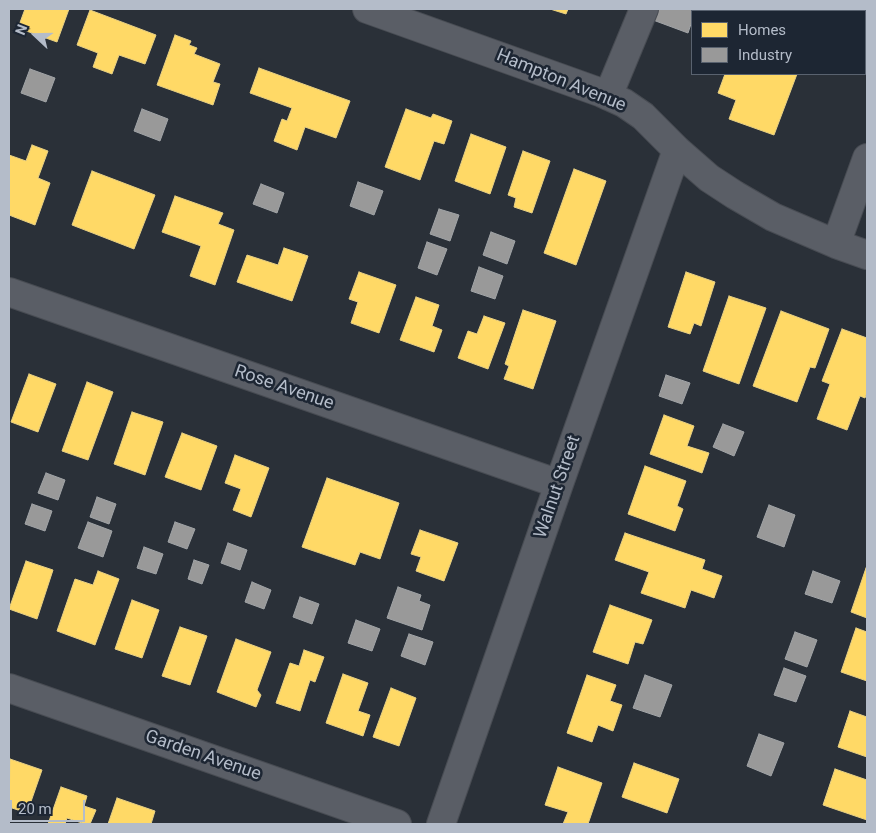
<!DOCTYPE html>
<html>
<head>
<meta charset="utf-8">
<style>
	body { margin:0 }
	#map { position:relative; width:876px; height:833px; overflow:hidden; background:#2a3038; font-family:Roboto,sans-serif }
	canvas { display:block }
	.frame { position:absolute; inset:0; border:10px solid #b4bcc9; pointer-events:none }
	.legend { position:absolute; left:691px; top:10px; width:175px; height:65px; box-sizing:border-box; background:#1d2633; border:1px solid #59626f; margin:0; padding:6px 9px; list-style:none; font-size:15px; color:#b4bcc9 }
	.legend li { display:flex; align-items:center; gap:10px; height:25px }
	.legend b { width:25px; border:1px solid #59626f }
	.north { position:absolute; left:10px; top:10px; width:50px; height:50px; -webkit-text-stroke:4px #1d2633; paint-order:stroke; rotate:291deg; font-size:14px; font-weight:700; line-height:20px; text-align:center; color:#b4bcc9 }
	.north::after { content:''; display:block; margin:auto; width:18px; height:22px; background:#b4bcc9; clip-path:polygon(50% 0,100% 100%,50% 72%,0 100%) }
	.scale { position:absolute; left:10px; top:800px; width:75px; height:22px; box-sizing:border-box; border:2px solid #b4bcc9; border-top:0; padding-left:6px; font-size:15px; line-height:18px; white-space:nowrap; color:#b4bcc9; -webkit-text-stroke:4px #1d2633; paint-order:stroke }
</style>
</head>
<body>
<div id="map">
<canvas width="876" height="833"></canvas>
<div class="frame"></div>
<ul class="legend">
<li><b style="height:14px;background:#ffd966"></b>Homes</li>
<li><b style="height:14px;background:#999"></b>Industry</li>
</ul>
<div class="north">N</div>
<div class="scale">20 m</div>
</div>
<script>
const g = document.querySelector('canvas').getContext('2d');
g.lineJoin = 'round';
function paint(path, color) {
  g.fillStyle = color;
  g.fill(path, 'evenodd');
}
function shape(rows) {
  const path = new Path2D();
  for (const r of rows) {
    path.moveTo(r[0], r[1]);
    for (let i = 2; i < r.length; i += 2) path.lineTo(r[i], r[i + 1]);
  }
  return path;
}
function trace(path, color, width, dash) {
  g.strokeStyle = color;
  g.lineWidth = width;
  g.lineCap = dash ? 'butt' : 'round';
  g.setLineDash(dash || []);
  g.stroke(path);
}
function write(font, color, halo, rows, align = 'center') {
  g.font = font + ' Roboto,sans-serif';
  g.lineWidth = 5;
  g.setLineDash([]);
  g.textBaseline = 'middle';
  g.strokeStyle = halo;
  g.fillStyle = color;
  for (const [text, x, y, turn = 0] of rows) {
    g.save();
    g.translate(x, y);
    g.rotate((+turn || 0) * Math.PI / 180);
    g.textAlign = isNaN(turn) ? turn : align;
    if (halo) g.strokeText(text, 0, 0);
    g.fillText(text, 0, 0);
    g.restore();
  }
}
const homes = shape([
	[25,9,69,9,57,42,18,28,25,9],
	[550,9,568,9,566,14,550,9],
	[749,9,813,9,816,10,816,11,748,11,749,9],
	[90,10,156,35,145,64,119,55,112,74,93,67,98,53,77,45,90,10],
	[175,35,191,41,189,45,197,48,194,54,220,64,213,82,220,84,213,105,157,85,175,35],
	[259,68,350,101,336,138,305,127,297,150,274,141,282,119,287,121,292,108,250,93,259,68],
	[725,74,797,74,774,135,729,119,736,100,718,93,725,74],
	[406,109,431,118,433,114,452,121,444,144,434,141,420,180,385,167,406,109],
	[471,134,506,147,490,194,455,181,471,134],
	[32,145,48,151,38,178,50,183,35,225,9,215,9,155,26,161,32,145],
	[523,151,550,161,532,213,514,207,516,198,508,195,523,151],
	[574,169,606,181,576,265,544,253,574,169],
	[92,171,155,195,134,249,72,225,92,171],
	[175,196,223,213,218,224,234,230,215,285,190,276,201,246,162,232,175,196],
	[284,248,308,256,292,301,237,282,247,255,278,265,284,248],
	[359,272,396,285,379,333,351,323,358,302,349,299,359,272],
	[686,272,715,282,701,326,694,323,690,334,668,327,686,272],
	[729,296,766,308,739,384,703,371,729,296],
	[416,297,439,305,432,326,442,330,434,352,400,340,416,297],
	[523,310,556,321,533,389,504,379,509,366,505,364,523,310],
	[781,311,829,329,815,368,810,367,797,402,753,386,781,311],
	[484,316,505,323,488,369,458,358,468,331,477,334,484,316],
	[842,329,867,338,867,392,865,398,860,396,847,430,817,419,830,384,822,381,842,329],
	[29,374,56,384,38,432,11,422,29,374],
	[87,382,113,392,88,460,62,451,87,382],
	[132,412,163,422,145,475,114,464,132,412],
	[664,415,694,426,687,446,709,453,702,473,650,454,664,415],
	[182,433,217,446,201,490,165,477,182,433],
	[235,455,269,468,251,517,233,510,241,489,225,483,235,455],
	[645,466,686,481,677,506,683,509,675,531,628,514,645,466],
	[327,478,399,503,380,559,360,552,355,565,302,547,327,478],
	[420,530,458,543,444,581,416,571,421,557,411,554,420,530],
	[625,533,705,560,702,569,722,576,714,598,691,590,685,608,641,593,649,572,615,560,625,533],
	[26,561,53,570,37,619,9,609,26,561],
	[866,568,867,568,867,618,851,612,866,568],
	[98,571,119,579,95,645,57,631,75,579,93,585,98,571],
	[132,600,159,610,142,658,115,649,132,600],
	[610,605,652,620,643,644,635,642,628,664,593,652,610,605],
	[180,627,207,636,190,685,162,676,180,627],
	[856,628,867,632,867,681,841,672,856,628],
	[236,639,271,652,257,690,261,695,256,707,217,692,236,639],
	[304,650,324,657,315,682,310,680,300,711,276,703,290,663,299,666,304,650],
	[343,674,368,683,358,711,370,715,363,736,326,723,343,674],
	[587,675,616,685,610,701,622,705,613,731,598,725,592,742,567,733,587,675],
	[391,688,416,698,399,746,373,737,391,688],
	[850,711,867,717,867,757,838,747,850,711],
	[10,759,42,770,27,813,9,807,10,759],
	[634,763,679,779,667,813,622,797,634,763],
	[558,767,602,783,588,824,563,824,568,812,545,805,558,767],
	[835,769,867,780,867,820,823,805,835,769],
	[61,787,87,796,84,806,96,810,90,824,85,824,67,818,65,824,48,824,61,787],
	[117,798,155,811,151,824,108,824,117,798]
]);
const industry = shape([
	[657,9,697,9,696,11,692,11,692,21,688,33,653,20,657,9],
	[30,69,55,78,46,102,21,93,30,69],
	[142,109,168,119,160,141,134,131,142,109],
	[358,182,383,191,374,215,350,206,358,182],
	[261,184,284,193,277,213,253,204,261,184],
	[439,209,459,215,450,241,430,234,439,209],
	[491,232,515,241,507,264,483,255,491,232],
	[427,242,447,249,437,275,418,268,427,242],
	[479,267,503,276,495,299,471,291,479,267],
	[666,375,690,383,682,404,659,396,666,375],
	[723,424,744,432,734,456,713,447,723,424],
	[46,473,65,480,58,500,38,493,46,473],
	[97,497,116,504,109,524,90,517,97,497],
	[32,504,52,511,45,531,25,524,32,504],
	[769,505,795,515,784,547,757,537,769,505],
	[88,522,112,531,103,557,78,548,88,522],
	[175,522,195,529,187,549,168,542,175,522],
	[228,543,247,550,240,570,221,563,228,543],
	[144,547,163,554,156,574,137,568,144,547],
	[194,560,209,565,202,584,188,579,194,560],
	[813,571,840,581,832,603,805,594,813,571],
	[252,582,271,590,264,609,245,602,252,582],
	[398,587,421,595,419,601,430,605,422,630,387,618,398,587],
	[300,597,319,604,312,624,293,617,300,597],
	[356,620,380,629,372,651,348,643,356,620],
	[795,632,817,640,807,667,785,659,795,632],
	[409,634,433,642,425,665,401,656,409,634],
	[784,668,806,676,796,702,774,695,784,668],
	[645,675,672,685,660,717,633,708,645,675],
	[759,734,784,743,771,776,747,766,759,734]
]);
const minor = shape([
	[367,9,602,93,624,103,643,116,677,150,709,178,735,195,773,217,836,244,867,255],
	[608,96,644,9],
	[836,244,867,158],
	[9,292,559,484],
	[9,688,397,824],
	[441,824,559,484,677,150]
]);
const streetNames = [
	["Hampton Avenue",561,81,22],
	["Rose Avenue",284,388,19],
	["Walnut Street",558,487,-71],
	["Garden Avenue",203,756,19]
];
paint(homes, '#ffd966');
trace(homes, '#e8d084', 1);
paint(industry, '#999');
trace(industry, '#a1a4a7', 1);
trace(minor, '#484c53', 30);
trace(minor, '#5a5e66', 28);
write('18px', '#b4bcc9', '#1d2633', streetNames);
</script>
</body>
</html>
